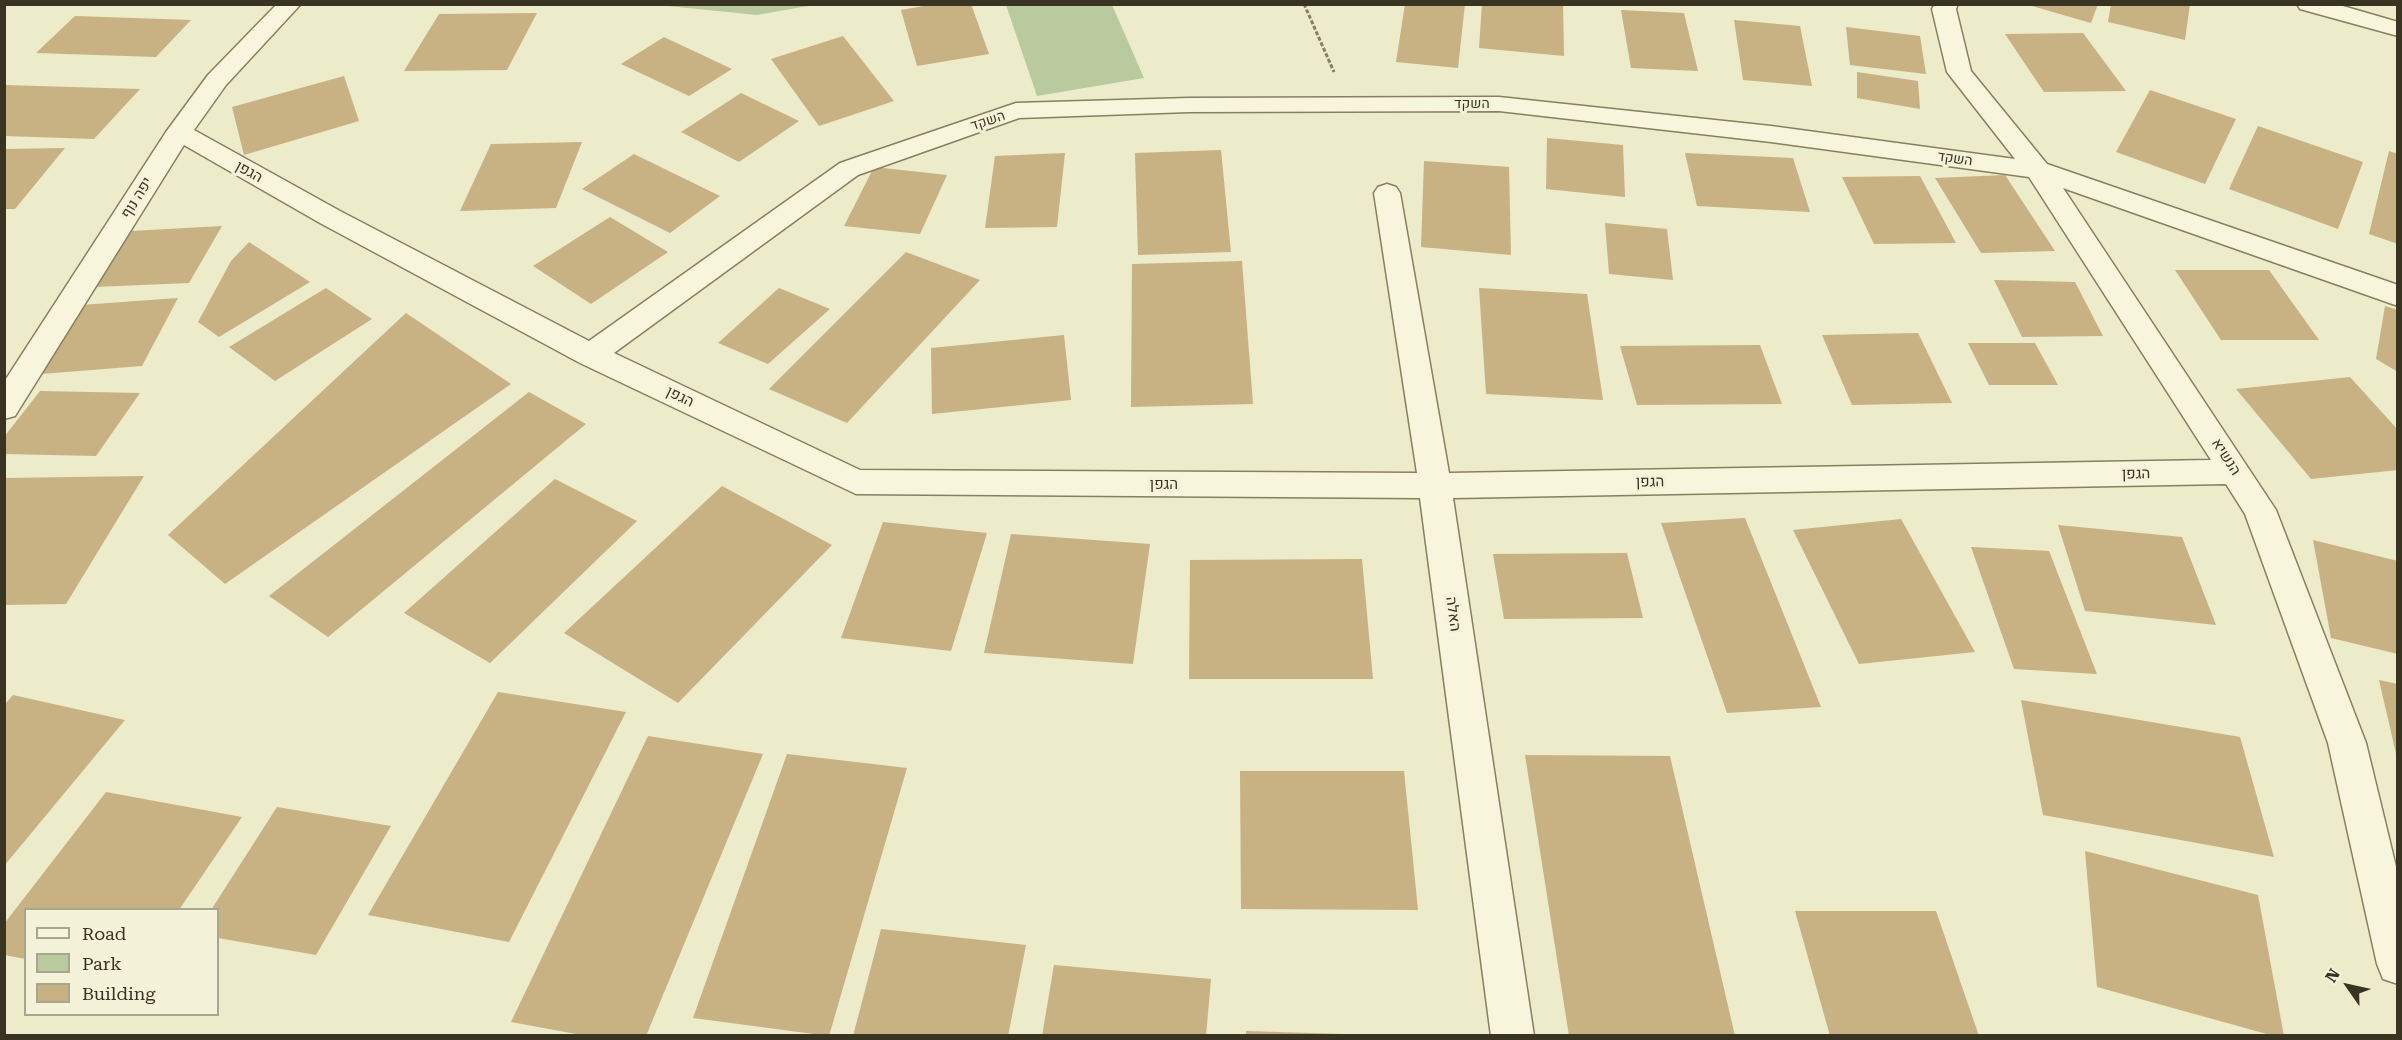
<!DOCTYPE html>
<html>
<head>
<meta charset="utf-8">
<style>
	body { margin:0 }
	#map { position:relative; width:2402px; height:1040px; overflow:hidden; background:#ecebca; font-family:"Roboto Serif",serif }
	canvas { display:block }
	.frame { position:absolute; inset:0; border:6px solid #393322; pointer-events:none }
	.legend { position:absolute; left:24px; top:908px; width:195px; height:108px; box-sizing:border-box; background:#f4f3d9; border:2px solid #a9a690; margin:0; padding:8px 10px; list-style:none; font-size:18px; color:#393322 }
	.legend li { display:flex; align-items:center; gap:12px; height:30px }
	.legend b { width:30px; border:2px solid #a9a690 }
	.north { position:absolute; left:2318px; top:956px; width:60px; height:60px; -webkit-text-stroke:4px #f4f3d9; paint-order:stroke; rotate:304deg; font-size:16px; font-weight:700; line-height:24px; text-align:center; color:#393322 }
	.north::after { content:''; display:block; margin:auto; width:21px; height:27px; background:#393322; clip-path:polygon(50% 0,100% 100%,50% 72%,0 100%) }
</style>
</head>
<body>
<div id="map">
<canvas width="2402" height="1040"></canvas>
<div class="frame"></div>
<ul class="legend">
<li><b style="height:8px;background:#f7f6dd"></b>Road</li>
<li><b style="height:16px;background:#b9ca9e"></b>Park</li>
<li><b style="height:16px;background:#c8b182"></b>Building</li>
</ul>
<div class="north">N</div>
</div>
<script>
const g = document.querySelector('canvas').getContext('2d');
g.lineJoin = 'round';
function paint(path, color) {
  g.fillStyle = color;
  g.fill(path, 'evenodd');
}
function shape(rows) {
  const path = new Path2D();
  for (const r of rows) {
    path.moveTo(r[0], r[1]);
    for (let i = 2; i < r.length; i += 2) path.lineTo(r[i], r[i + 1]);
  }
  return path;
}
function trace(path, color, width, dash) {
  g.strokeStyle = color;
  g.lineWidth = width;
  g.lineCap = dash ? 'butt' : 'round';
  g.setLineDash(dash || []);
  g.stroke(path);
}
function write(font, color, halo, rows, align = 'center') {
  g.font = font + ' "Roboto Serif",Heebo,serif';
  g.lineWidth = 6;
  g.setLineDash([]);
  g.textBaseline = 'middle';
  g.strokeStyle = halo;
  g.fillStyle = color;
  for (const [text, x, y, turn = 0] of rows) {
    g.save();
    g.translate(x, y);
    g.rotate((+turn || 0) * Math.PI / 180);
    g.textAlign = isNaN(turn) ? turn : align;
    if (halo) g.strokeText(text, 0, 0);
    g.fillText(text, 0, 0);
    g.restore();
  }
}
const green = shape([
	[658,5,814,5,757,15],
	[1006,5,1112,5,1144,78,1037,96]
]);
const building = shape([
	[935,4,971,4,989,54,917,66,901,10],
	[1405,4,1465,4,1458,68,1396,62],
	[1482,4,1563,4,1564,56,1479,48],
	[2025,4,2098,4,2091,23],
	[2111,4,2190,4,2185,40,2108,22],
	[1621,10,1684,13,1698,71,1631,68],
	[537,13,507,70,404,71,439,14],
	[75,16,191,20,156,57,36,53],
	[1734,20,1800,26,1812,86,1743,80],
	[1846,27,1920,36,1926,74,1850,65],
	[2083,33,2126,91,2044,92,2005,34],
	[843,36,894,101,819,126,771,59],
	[664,37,732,69,689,96,621,64],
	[1857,72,1918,81,1920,109,1857,98],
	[344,76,359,121,244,155,232,107],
	[4,85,140,89,94,139,4,136],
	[2150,90,2236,119,2205,184,2116,152],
	[741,93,799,121,739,162,681,132],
	[2258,126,2363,162,2338,229,2229,189],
	[1547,138,1623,145,1625,197,1546,189],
	[582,142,556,208,460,211,491,144],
	[65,148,15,209,4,209,4,149],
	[1221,150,1231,252,1138,255,1135,153],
	[2389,151,2398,154,2398,244,2369,234],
	[1065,153,1057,227,985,228,995,156],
	[1685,153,1793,158,1810,212,1697,206],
	[634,154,720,196,670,233,582,189],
	[1424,161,1509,167,1511,255,1421,247],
	[874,167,947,175,920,234,844,226],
	[2005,175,2055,251,1981,253,1935,178],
	[1920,176,1956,243,1874,244,1842,177],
	[610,217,668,252,591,304,533,266],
	[1605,223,1667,229,1673,280,1609,274],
	[222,226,189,283,94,287,131,231],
	[249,242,310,282,219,337,198,322,231,261],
	[906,252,980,280,847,423,769,389],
	[1242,261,1253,404,1131,407,1132,264],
	[2175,270,2269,270,2319,340,2221,340],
	[1994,280,2075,282,2103,336,2022,337],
	[326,288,372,319,275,381,229,347],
	[779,288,830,309,768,364,718,343],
	[1479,288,1587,294,1603,400,1486,394],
	[178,298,142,366,41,374,81,305],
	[2385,306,2398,310,2398,372,2376,359],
	[406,313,511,384,225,584,168,535],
	[1918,333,1952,403,1852,405,1822,335],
	[1064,335,1071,400,932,414,931,348],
	[1968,343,2035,343,2058,385,1989,385],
	[1760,345,1782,404,1637,405,1620,346],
	[2350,377,2398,430,2398,470,2311,479,2236,389],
	[40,391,140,393,96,456,4,454,4,437],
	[529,392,586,424,328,637,269,596],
	[144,476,66,604,4,605,4,478],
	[555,479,637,521,490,663,404,613],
	[722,486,832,545,678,703,564,633],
	[1745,518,1821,707,1727,713,1661,523],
	[1901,519,1975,652,1859,664,1793,530],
	[883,522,987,533,951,651,841,638],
	[2058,525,2182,537,2216,625,2085,611],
	[1011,534,1150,544,1133,664,984,653],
	[2313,540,2398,561,2398,654,2331,638],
	[1971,547,2049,551,2097,674,2014,669],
	[1627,553,1643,618,1504,619,1493,554],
	[1362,559,1373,679,1189,679,1190,560],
	[2379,680,2398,684,2398,758,2397,758],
	[498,692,626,712,509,942,368,915],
	[13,695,125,720,4,866,4,705],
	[2021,700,2240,737,2274,857,2043,815],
	[648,736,763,754,646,1036,587,1036,511,1022],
	[787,754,907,768,829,1036,693,1018],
	[1525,755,1670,756,1735,1036,1569,1036],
	[1240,771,1404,771,1418,910,1241,909],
	[106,792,242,817,179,910,26,910,26,959,4,955,4,924],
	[277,807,391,826,316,955,218,938,218,910,211,910],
	[2085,851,2258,895,2284,1036,2274,1036,2097,987],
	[1795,911,1936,911,1979,1036,1830,1036],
	[881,929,1026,945,1008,1036,853,1036],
	[1054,965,1211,979,1206,1036,1042,1036],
	[1246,1031,1343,1034,1343,1036,1246,1036]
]);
const path = shape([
	[1304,4,1334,72]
]);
const minor = shape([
	[277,4,301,4,226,85,194,130,340,211,589,341,840,163,1016,103,1189,98,1499,97,1771,126,2015,159,1947,72,1932,9,1935,4,1958,4,1956,9,1971,71,2047,164,2398,285,2398,306,2063,188,2276,510,2366,743,2398,875,2398,984,2383,979,2377,964,2328,743,2245,514,2226,484,1453,498,1534,1036,1491,1036,1420,498,856,494,580,363,320,223,184,145,15,416,4,419,4,382,166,132,208,75,277,4],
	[1499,111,1771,142,2029,177,2211,460,1449,473,1400,193,1396,187,1387,184,1378,187,1374,193,1417,473,860,470,614,353,858,175,1019,118,1189,112,1499,111],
	[2297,4,2336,4,2398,22,2398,36,2300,9,2297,4]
]);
const farStreetnames = [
	["השקד",1472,104],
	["השקד",988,121,-19],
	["השקד",1955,159,8]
];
const streetNames = [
	["הגפן",249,172,29],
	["יפה נוף",137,198,-58],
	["הגפן",680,397,26],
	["הנשיא",2226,457,57],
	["הגפן",2136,474,-1],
	["הגפן",1650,482,-1],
	["הגפן",1164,485],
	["האלה",1453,614,82]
];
paint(green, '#b9ca9e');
paint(building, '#c8b182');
trace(minor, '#887f5f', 3);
trace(path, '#887f5f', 3, [4, 2]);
paint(minor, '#f7f6dd');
write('14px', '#393322', '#f4f3d9', farStreetnames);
write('15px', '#393322', '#f4f3d9', streetNames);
</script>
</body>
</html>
